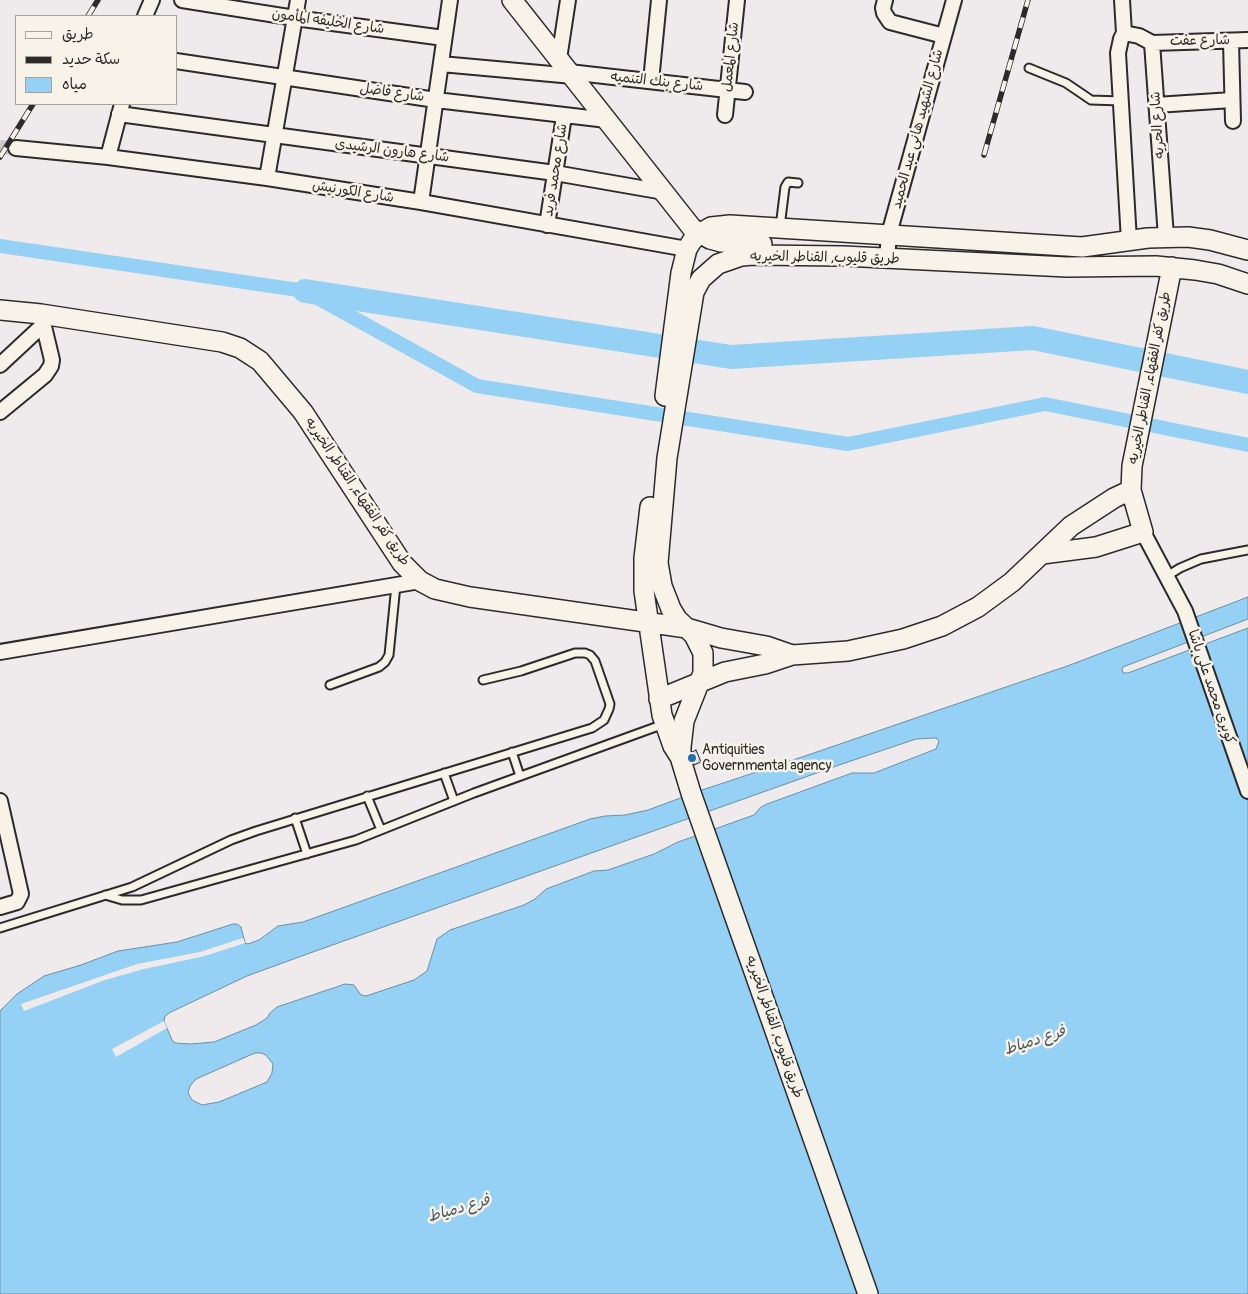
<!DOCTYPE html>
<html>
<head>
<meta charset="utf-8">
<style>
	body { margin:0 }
	#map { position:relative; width:1248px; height:1294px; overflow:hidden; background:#efebec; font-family:Pangolin,"Playpen Sans Arabic",sans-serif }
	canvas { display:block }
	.legend { position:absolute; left:15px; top:15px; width:162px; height:90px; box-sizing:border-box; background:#f7f3e8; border:1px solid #a5a39c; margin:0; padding:6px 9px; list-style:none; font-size:15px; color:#2b2b2b }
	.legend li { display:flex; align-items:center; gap:10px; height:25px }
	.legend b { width:25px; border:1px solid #a5a39c }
</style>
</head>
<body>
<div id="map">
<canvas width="1248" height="1294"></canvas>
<ul class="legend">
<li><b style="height:6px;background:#f7f3e8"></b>طريق</li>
<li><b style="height:6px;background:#2b2b2b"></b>سكة حديد</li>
<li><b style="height:14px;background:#94d1f5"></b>مياه</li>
</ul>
</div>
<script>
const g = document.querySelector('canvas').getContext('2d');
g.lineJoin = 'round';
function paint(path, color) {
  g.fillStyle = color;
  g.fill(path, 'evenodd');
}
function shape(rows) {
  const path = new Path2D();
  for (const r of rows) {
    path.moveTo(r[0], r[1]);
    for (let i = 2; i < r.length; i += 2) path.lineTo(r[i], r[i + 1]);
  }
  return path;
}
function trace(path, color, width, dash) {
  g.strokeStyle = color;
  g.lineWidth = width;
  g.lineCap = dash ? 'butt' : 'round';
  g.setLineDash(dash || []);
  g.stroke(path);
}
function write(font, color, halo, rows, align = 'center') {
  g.font = font + ' Pangolin,"Playpen Sans Arabic",sans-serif';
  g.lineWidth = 5;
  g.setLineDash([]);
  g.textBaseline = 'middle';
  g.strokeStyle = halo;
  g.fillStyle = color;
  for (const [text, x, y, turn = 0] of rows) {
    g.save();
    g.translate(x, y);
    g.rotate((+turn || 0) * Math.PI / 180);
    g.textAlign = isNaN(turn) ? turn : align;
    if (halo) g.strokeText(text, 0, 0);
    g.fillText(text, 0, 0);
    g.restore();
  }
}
const water = shape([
	[1248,597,1248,619,1123,667,1122,669,1123,673,1128,673,1248,628,1248,1294,0,1294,0,1011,17,994,44,976,81,965,118,951,177,942,233,924,237,924,241,927,245,943,248,944,259,940,278,926,303,922,590,819,605,816,625,815,648,810,699,791,805,756,1070,665,1248,597],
	[936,738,939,741,936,749,874,773,852,773,767,804,761,807,754,815,678,842,654,854,608,870,594,871,546,889,535,899,524,905,450,930,437,939,427,971,414,980,366,996,361,995,354,985,345,984,277,1007,270,1013,267,1018,256,1025,214,1042,191,1044,175,1043,172,1040,164,1021,165,1016,171,1012,247,976,310,953,842,764,916,739,936,738],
	[255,1053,261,1053,266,1055,273,1064,272,1073,267,1082,219,1102,202,1105,192,1100,188,1093,190,1086,196,1079,255,1053]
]);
const pier = shape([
	[243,938,245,943,205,956,144,969,105,980,24,1011,21,1004,137,964,200,952],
	[164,1021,167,1028,116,1057,112,1049]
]);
const canal = shape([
	[0,246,305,291,477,386,848,444,1045,404,1248,445]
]);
const river = shape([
	[305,291,731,357,1033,338,1248,382]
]);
const building = shape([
	[696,750,701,762,694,765,692,752,696,750]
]);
const streetTunnel = shape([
	[0,147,16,148]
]);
const lane = shape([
	[1029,68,1066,83,1091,100,1121,101],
	[780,227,785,187,788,182,798,183],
	[1167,576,1180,568,1201,559,1248,550],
	[330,685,379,667,385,662,389,655,396,585],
	[512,752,520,776],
	[444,773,454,801],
	[367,796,381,830],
	[295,818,307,854],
	[105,895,122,900,141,900,356,840,474,793,664,724],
	[0,928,132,887,231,840,256,831,592,728,604,720,609,709,610,704,595,661,590,655,585,653,575,653,521,671,483,680]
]);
const street = shape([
	[182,0,295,18,444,38],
	[885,0,883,8,884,13,890,22,944,36],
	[1122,0,1124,33,1121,39,1118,53,1129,241],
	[145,16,152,0],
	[1124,33,1139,36,1152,43,1248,40],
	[1231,41,1233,121],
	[1152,43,1166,237],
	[559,59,568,0],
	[176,61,436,100,607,120],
	[441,64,573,76],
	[569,72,745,92],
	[651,81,659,0],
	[1156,105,1232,100],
	[119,114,555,173,664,192],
	[725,115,737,0],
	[16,148,108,157,267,178,421,202,687,249],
	[108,157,122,104],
	[267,178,298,0],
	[421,202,450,0],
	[547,225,564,116],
	[887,259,889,234,954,0],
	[0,365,44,324],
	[0,412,45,375,51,366,52,360,41,314],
	[1143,532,1185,611,1248,791],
	[0,652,420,581],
	[0,801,21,894,17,902,0,907]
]);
const secondary = shape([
	[512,0,692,228,710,239,721,242,762,244],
	[0,310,41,314,222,342,240,348,260,361,303,412,402,563,420,581,435,589,470,597,687,628,721,638,766,646,792,655],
	[665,396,681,273,687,249,692,241,699,234,711,227,730,225,1082,247,1148,238,1188,237,1210,240,1248,250],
	[650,507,644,558,644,591,662,715,673,746,680,757],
	[1042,554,1096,547,1143,532,1131,490,1132,466,1172,267],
	[659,699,725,672,765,664,792,655,848,651,903,639,942,626,978,607,1012,582,1071,526,1114,498,1131,490],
	[868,1294,691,793,681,760,681,747,684,721,703,673,703,653,694,635,677,619,671,609,662,586,658,563,667,458,694,292,701,279,718,264,741,256,754,255,843,256,1067,267,1156,266,1195,270,1218,274,1248,284]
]);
const rail = shape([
	[88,16,98,0],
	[984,155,1028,0],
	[0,157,33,104]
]);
const markers = [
	[692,758,5,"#1f6fb2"]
];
const streetNames = [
	["شارع الخليفه المأمون",328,22,8],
	["شارع عفت",1200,41,-1],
	["شارع المعمل",731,57,-84],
	["شارع بنك التنميه",657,82,6],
	["شارع فاضل",392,93,8],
	["شارع الحريه",1158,125,-94],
	["شارع الشهيد هاني عبد الحميد",918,129,-75],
	["شارع هارون الرشيدى",392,151,7],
	["شارع محمد فريد",556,170,-81],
	["شارع الكورنيش",353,192,9],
	["طريق قليوب, القناطر الخيريه",825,258,1],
	["طريق كفر الفقهاء, القناطر الخيريه",1150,378,-79],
	["طريق كفر الفقهاء, القناطر الخيريه",357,492,56],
	["كوبرى محمد على باشا",1211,687,71],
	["طريق قليوب, القناطر الخيريه",774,1027,71]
];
const poiNames = [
	["Antiquities",702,750],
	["Governmental agency",702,766]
];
const waterNames = [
	["فرع دمياط",1035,1041,-18],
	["فرع دمياط",459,1209,-16]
];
paint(water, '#94d1f5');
trace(water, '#6a8fa4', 1);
paint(pier, '#efebec');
trace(canal, '#94d1f5', 14);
trace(river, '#94d1f5', 24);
paint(building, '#d0c9fc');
trace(building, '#2b2b2b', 1);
trace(streetTunnel, '#c8c5c5', 14, [14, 7]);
trace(lane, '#2b2b2b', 11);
trace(street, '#2b2b2b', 18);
trace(secondary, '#2b2b2b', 22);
trace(lane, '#f7f3e8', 7);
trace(street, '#f7f3e8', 14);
trace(secondary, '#f7f3e8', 19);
trace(rail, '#2b2b2b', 5.5);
trace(rail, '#f7f3e8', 4, [11]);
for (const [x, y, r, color] of markers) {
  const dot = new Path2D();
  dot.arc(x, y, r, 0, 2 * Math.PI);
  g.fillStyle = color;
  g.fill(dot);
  trace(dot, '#f7f3e8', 2);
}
write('14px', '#2b2b2b', '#f7f3e8', streetNames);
write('14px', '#2b2b2b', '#f7f3e8', poiNames, 'left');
write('italic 15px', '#45545e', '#f7f3e8', waterNames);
</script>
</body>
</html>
